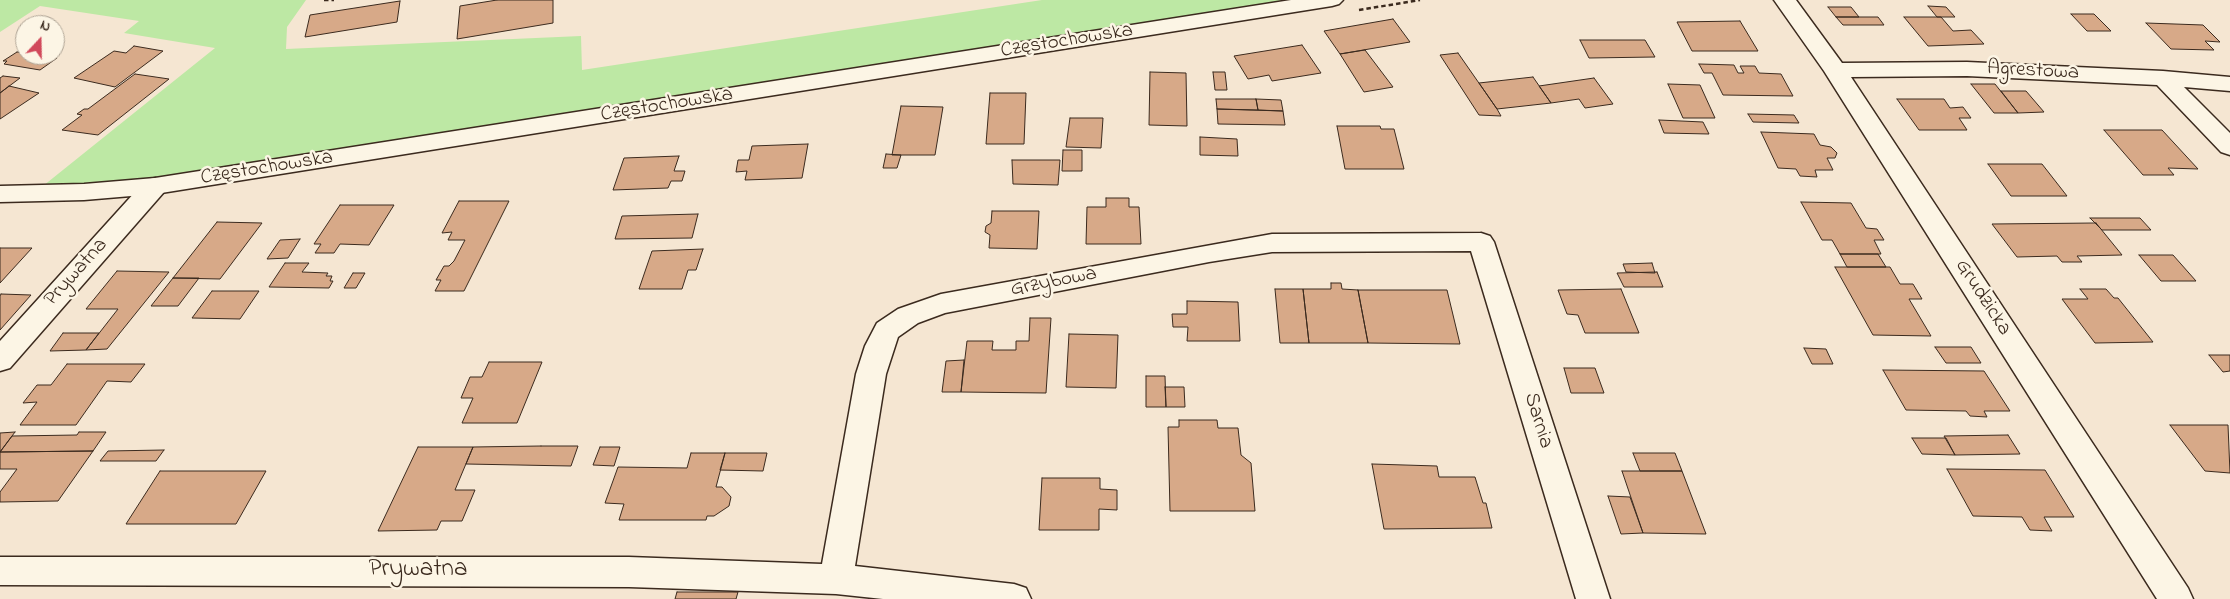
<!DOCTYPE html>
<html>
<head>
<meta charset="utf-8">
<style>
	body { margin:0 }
	#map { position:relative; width:2230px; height:599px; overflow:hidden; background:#f5e6d2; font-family:"Indie Flower",sans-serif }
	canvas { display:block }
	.north { position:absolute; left:15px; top:15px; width:50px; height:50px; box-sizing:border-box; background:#fcf5e5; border:1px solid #afa495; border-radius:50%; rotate:21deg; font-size:14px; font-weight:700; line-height:20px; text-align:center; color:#3b2a1e }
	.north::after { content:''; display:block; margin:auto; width:18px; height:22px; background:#d1495b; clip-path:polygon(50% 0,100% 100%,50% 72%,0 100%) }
</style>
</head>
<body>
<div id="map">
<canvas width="2230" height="599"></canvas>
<div class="north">N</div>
</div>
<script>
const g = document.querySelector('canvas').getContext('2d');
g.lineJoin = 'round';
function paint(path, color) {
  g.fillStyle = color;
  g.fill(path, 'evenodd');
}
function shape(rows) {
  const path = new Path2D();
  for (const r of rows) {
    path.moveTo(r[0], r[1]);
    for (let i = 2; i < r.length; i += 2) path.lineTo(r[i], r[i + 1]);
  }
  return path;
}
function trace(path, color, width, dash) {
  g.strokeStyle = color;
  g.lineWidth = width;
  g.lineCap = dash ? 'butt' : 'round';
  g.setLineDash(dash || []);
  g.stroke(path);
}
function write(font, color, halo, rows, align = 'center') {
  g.font = font + ' "Indie Flower",sans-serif';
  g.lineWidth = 5;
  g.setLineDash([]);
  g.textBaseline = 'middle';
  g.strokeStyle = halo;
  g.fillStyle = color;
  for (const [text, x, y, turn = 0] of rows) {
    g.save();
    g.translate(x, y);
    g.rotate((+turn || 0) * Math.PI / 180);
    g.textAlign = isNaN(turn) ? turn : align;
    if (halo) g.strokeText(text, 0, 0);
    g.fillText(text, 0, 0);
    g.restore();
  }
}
const green = shape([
	[0,0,306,0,287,27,286,49,581,36,582,70,1042,0,1332,0,321,160,33,194,215,48,124,33,139,21,40,6,0,32]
]);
const building = shape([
	[497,0,553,0,553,23,457,39,460,6,497,0],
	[400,1,397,22,305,37,310,15,400,1],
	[1928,6,1946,7,1955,17,1937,17,1928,6],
	[1828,7,1851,7,1859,17,1836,17,1828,7],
	[2071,14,2094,14,2111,31,2087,31,2071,14],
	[1836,17,1878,17,1884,25,1843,25,1836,17],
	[1904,17,1941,17,1953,31,1971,30,1984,44,1928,46,1904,17],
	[1393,19,1410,42,1340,54,1324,31,1393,19],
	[1740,21,1758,51,1692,51,1677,22,1740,21],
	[2146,23,2203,25,2220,42,2205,41,2214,50,2171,49,2146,23],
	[1580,40,1645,40,1655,57,1589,58,1580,40],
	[1302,45,1321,73,1272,81,1269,75,1248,79,1234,56,1302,45],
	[134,46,163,51,115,87,74,78,114,51,126,53,134,46],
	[1365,50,1393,87,1364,92,1340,54,1365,50],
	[17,52,25,53,25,55,57,58,40,70,4,64,7,61,3,61,17,52],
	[1458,53,1497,109,1501,116,1479,115,1440,55,1458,53],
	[1699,64,1734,65,1738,73,1744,73,1740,66,1755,66,1759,73,1781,74,1793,96,1723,95,1712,73,1704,73,1699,64],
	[1150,72,1186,73,1187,126,1149,125,1150,72],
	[1213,72,1225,72,1227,90,1215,90,1213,72],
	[135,74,169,79,98,135,62,130,82,115,77,114,84,109,88,109,135,74],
	[3,76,20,78,0,93,0,78,3,76],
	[1533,77,1551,103,1497,109,1479,83,1533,77],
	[1594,78,1613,104,1585,108,1579,99,1551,103,1539,86,1594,78],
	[1668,84,1700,85,1715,118,1683,118,1668,84],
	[1971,84,1995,84,2018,113,1994,113,1971,84],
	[9,86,39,93,0,119,0,93,9,86],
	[2001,91,2026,91,2044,112,2018,113,2001,91],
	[990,93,1026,93,1024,144,986,144,990,93],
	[1216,99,1256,99,1258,110,1217,109,1216,99],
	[1256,99,1281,100,1283,111,1258,110,1256,99],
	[1897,99,1944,99,1950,108,1963,107,1971,118,1959,118,1967,130,1919,130,1897,99],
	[901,106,943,107,935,155,892,155,901,106],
	[1217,109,1283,111,1285,125,1218,124,1217,109],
	[1748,114,1794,115,1799,123,1753,122,1748,114],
	[1070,118,1103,118,1101,148,1066,147,1070,118],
	[1659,120,1703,122,1709,134,1664,133,1659,120],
	[1337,126,1380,126,1381,129,1394,129,1404,169,1345,169,1337,126],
	[2104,130,2162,130,2198,169,2168,168,2174,175,2143,175,2104,130],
	[1761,132,1814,134,1820,145,1831,147,1837,153,1835,158,1827,158,1833,170,1815,170,1817,177,1800,176,1796,169,1778,168,1761,132],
	[1200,137,1237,139,1238,156,1200,155,1200,137],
	[808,144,802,178,745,180,747,171,736,172,738,160,749,160,752,146,808,144],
	[1063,150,1082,150,1082,171,1062,171,1063,150],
	[886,154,901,155,897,168,883,168,886,154],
	[679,156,674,171,685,171,682,181,671,181,668,188,613,190,624,158,679,156],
	[1012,160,1060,160,1058,185,1013,184,1012,160],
	[1988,164,2042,164,2067,196,2011,196,1988,164],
	[1106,198,1129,198,1129,207,1139,207,1141,244,1086,244,1087,207,1106,207,1106,198],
	[459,201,509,201,464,291,435,291,441,280,436,280,444,266,449,266,454,261,465,240,448,240,452,232,442,233,459,201],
	[1801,202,1851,203,1866,228,1877,229,1884,240,1874,240,1881,254,1840,254,1832,240,1822,240,1801,202],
	[340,205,394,205,369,245,340,244,334,253,315,253,321,244,314,244,340,205],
	[992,211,1039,211,1037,249,989,248,990,235,985,232,986,226,991,223,992,211],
	[698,214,692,238,615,239,622,216,698,214],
	[2090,218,2140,218,2151,230,2102,230,2090,218],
	[217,222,262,223,220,279,173,278,217,222],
	[2096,223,2122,255,2077,256,2082,262,2062,262,2057,256,2017,257,1992,224,2096,223],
	[300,239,288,258,267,259,280,240,300,239],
	[0,248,32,248,0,283,0,248],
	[703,249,696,270,688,270,682,289,639,289,652,251,703,249],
	[1840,254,1878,254,1886,267,1847,267,1840,254],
	[2139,255,2173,255,2196,281,2161,281,2139,255],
	[285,263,309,263,302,272,328,273,326,276,332,276,330,281,333,281,329,288,269,287,285,263],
	[1652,263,1655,273,1626,272,1623,264,1652,263],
	[1835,267,1890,267,1900,284,1913,284,1922,299,1909,299,1931,336,1873,335,1835,267],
	[117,271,169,272,107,349,86,350,118,309,86,309,117,271],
	[1657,272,1663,287,1624,287,1617,273,1657,272],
	[353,273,365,273,356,288,344,288,353,273],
	[173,278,199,278,178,306,151,306,173,278],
	[1331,283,1341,283,1342,289,1358,290,1368,343,1309,343,1303,289,1331,289,1331,283],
	[1275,289,1303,289,1309,343,1280,343,1275,289],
	[1621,289,1639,333,1585,333,1578,315,1567,314,1558,290,1621,289],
	[2080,289,2106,289,2114,298,2118,298,2153,342,2095,343,2062,299,2088,299,2080,289],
	[1358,290,1447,290,1460,344,1368,343,1358,290],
	[212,291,259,291,240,319,192,318,212,291],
	[1,294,31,295,0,330,0,296,1,294],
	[1187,301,1238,302,1240,341,1187,341,1188,327,1173,327,1172,314,1187,314,1187,301],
	[1030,318,1051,318,1046,393,961,392,967,341,993,341,992,350,1016,350,1016,341,1029,341,1030,318],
	[63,333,99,333,86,350,50,351,63,333],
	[1069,334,1118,335,1116,388,1066,387,1069,334],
	[1935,347,1971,347,1981,363,1946,363,1935,347],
	[1804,348,1826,349,1833,364,1812,364,1804,348],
	[2209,355,2230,355,2230,371,2223,372,2209,355],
	[964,360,961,392,942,392,946,361,964,360],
	[489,362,542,362,517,423,462,423,473,398,461,398,470,377,482,377,489,362],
	[67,364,145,364,131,382,107,381,76,425,20,425,37,402,23,403,37,385,51,385,67,364],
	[1564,368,1595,368,1604,393,1571,393,1564,368],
	[1883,370,1984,371,2010,411,1984,411,1987,417,1970,416,1966,411,1906,410,1883,370],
	[1146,376,1165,376,1166,407,1146,407,1146,376],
	[1165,387,1184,387,1185,407,1166,407,1165,387],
	[1179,420,1217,420,1218,428,1238,428,1241,455,1251,463,1255,511,1170,511,1168,427,1179,427,1179,420],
	[2170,425,2228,425,2230,473,2205,471,2170,425],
	[15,432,0,452,0,433,15,432],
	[79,432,106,432,93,451,0,452,12,436,77,435,79,432],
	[2008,435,2020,454,1955,455,1944,436,2008,435],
	[1912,438,1946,438,1955,455,1922,454,1912,438],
	[541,446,578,446,571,466,466,464,473,447,541,446],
	[418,447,473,447,455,490,475,490,462,521,441,521,437,530,378,531,418,447],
	[600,447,620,447,614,466,593,465,600,447],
	[164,450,156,461,100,461,108,451,164,450],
	[93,451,58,501,0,502,0,492,17,469,0,469,0,452,93,451],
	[691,453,725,453,716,487,722,487,731,497,729,506,714,516,707,516,706,520,619,520,624,504,605,503,618,467,687,468,691,453],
	[725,453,767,453,763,471,720,470,725,453],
	[1633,453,1675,453,1682,471,1640,471,1633,453],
	[1372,464,1437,466,1439,477,1475,477,1483,503,1486,503,1492,528,1384,529,1372,464],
	[1947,469,2045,470,2074,517,2044,517,2052,531,2030,530,2022,517,1973,516,1947,469],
	[160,471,266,471,236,524,126,524,160,471],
	[1622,471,1682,471,1706,534,1643,533,1622,471],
	[1042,478,1100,478,1100,489,1117,490,1117,510,1099,509,1099,530,1039,530,1042,478],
	[1608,496,1630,497,1643,533,1621,534,1608,496],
	[677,592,738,592,736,599,675,599,677,592]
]);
const path = shape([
	[324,0,334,0],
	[1359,10,1420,0]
]);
const minor = shape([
	[1774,0,1796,0,1842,63,1967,62,2163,71,2230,77,2230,91,2184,87,2230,133,2230,155,2221,152,2157,85,1967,76,1851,77,2188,588,2193,599,2157,599,1824,71,1774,0],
	[155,178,164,180,168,186,164,192,10,368,0,371,0,341,146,180,155,178],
	[1481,233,1490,236,1494,242,1610,599,1576,599,1471,251,1272,252,1209,262,945,313,918,323,898,337,886,374,855,566,1014,584,1026,588,1031,599,883,599,836,594,629,587,0,585,0,557,629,557,822,564,856,374,865,346,877,323,898,309,941,294,1272,234,1481,233]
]);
const secondary = shape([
	[1291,0,1343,0,1339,4,1332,6,155,194,84,200,0,202,0,186,84,184,155,178,1291,0]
]);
const streetNames = [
	["Częstochowska",1067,42,-9],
	["Agrestowa",2033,72,3],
	["Częstochowska",667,106,-9],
	["Częstochowska",267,169,-9],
	["Prywatna",77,273,-48],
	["Grzybowa",1054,283,-11],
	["Grudzicka",1982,298,57],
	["Sarnia",1537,421,73]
];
const nearStreetnames = [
	["Prywatna",418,571]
];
paint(green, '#bde8a4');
paint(building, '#d7a988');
trace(building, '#3b2a1e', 1);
trace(minor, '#3b2a1e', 3);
trace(secondary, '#3b2a1e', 3);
trace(path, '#3b2a1e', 2.5, [4.5, 3]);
paint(minor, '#fcf5e5');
paint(secondary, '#fcf5e5');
write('21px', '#3b2a1e', '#fcf5e5', streetNames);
write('25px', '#3b2a1e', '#fcf5e5', nearStreetnames);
</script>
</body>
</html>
